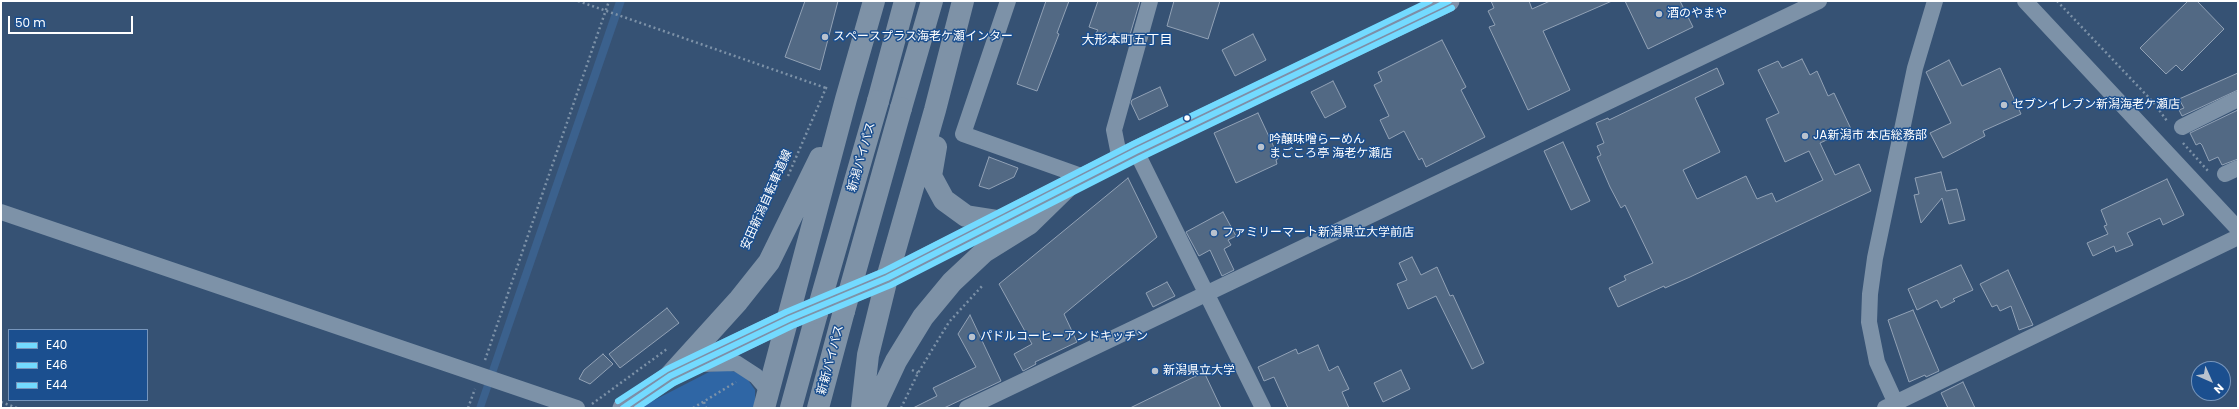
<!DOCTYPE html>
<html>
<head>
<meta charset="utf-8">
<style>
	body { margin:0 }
	#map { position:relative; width:2239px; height:409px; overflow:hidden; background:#365274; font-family:Poppins,sans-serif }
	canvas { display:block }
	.frame { position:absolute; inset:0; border:2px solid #fff; pointer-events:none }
	.legend { position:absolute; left:8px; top:329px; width:140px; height:72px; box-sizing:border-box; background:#1b4f8f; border:1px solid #7695bc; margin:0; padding:5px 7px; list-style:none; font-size:12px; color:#fff }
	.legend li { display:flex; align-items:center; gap:8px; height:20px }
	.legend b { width:20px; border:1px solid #7695bc }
	.north { position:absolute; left:2191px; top:361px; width:40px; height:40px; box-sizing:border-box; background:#1b4f8f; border:1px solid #7695bc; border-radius:50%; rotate:135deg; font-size:11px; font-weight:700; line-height:16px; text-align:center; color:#fff }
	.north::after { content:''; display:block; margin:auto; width:14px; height:18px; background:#b9c2ce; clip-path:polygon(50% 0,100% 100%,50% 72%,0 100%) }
	.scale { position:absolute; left:8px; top:16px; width:125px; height:18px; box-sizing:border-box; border:2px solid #fff; border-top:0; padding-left:5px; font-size:12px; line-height:14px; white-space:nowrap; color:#fff; -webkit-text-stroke:3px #1b4f8f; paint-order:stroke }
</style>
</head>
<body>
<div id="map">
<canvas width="2239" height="409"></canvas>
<div class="frame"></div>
<ul class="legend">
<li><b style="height:5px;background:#73daff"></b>E40</li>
<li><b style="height:5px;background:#73daff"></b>E46</li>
<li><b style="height:5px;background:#73daff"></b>E44</li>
</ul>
<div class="north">N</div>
<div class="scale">50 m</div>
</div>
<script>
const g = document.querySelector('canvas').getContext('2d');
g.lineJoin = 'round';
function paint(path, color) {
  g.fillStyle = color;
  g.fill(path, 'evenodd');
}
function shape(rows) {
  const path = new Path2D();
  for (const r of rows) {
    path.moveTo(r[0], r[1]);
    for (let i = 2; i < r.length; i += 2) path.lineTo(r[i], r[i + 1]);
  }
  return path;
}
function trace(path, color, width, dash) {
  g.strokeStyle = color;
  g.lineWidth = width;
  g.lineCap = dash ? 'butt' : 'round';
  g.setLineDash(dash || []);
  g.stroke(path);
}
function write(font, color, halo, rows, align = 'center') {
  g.font = font + ' Poppins,"Noto Sans JP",sans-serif';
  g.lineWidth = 3;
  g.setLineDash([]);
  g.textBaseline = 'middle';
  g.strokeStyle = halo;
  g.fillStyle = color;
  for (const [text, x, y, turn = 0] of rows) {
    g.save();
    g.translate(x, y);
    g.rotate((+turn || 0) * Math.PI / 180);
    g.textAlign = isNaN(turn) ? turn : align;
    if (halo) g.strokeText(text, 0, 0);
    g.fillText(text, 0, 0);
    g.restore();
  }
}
const green = shape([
	[725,370,736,372,748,380,755,390,755,408,639,408,709,372]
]);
const water = shape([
	[616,1,625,1,484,408,476,408]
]);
const building = shape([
	[805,1,838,1,820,70,785,57,805,1],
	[1046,1,1069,1,1057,33,1059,34,1037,91,1017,84,1046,1],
	[1098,1,1140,1,1129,38,1117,34,1115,40,1096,33,1098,30,1089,27,1098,1],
	[1174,1,1220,1,1208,39,1167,26,1174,1],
	[1491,1,1529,1,1532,9,1550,1,1612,1,1543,31,1570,90,1528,110,1489,27,1495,25,1488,11,1494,8,1491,1],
	[1625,1,1680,1,1693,27,1648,49,1625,1],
	[2188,1,2197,1,2224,29,2182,71,2176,65,2166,74,2140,48,2188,1],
	[1253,34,1266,60,1235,76,1222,50,1253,34],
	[1442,40,1466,87,1461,90,1485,137,1426,167,1422,158,1419,160,1404,131,1389,139,1380,120,1389,116,1374,85,1382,81,1378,72,1442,40],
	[1802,59,1810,75,1817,71,1828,96,1834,93,1851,129,1820,143,1835,175,1859,164,1871,191,1690,277,1665,288,1664,286,1618,307,1609,288,1626,280,1624,276,1653,263,1625,205,1621,208,1610,187,1597,157,1601,155,1597,146,1604,143,1596,123,1608,118,1609,120,1717,68,1724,84,1695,98,1720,152,1683,170,1697,199,1746,176,1757,199,1772,193,1776,202,1823,180,1809,151,1785,162,1766,119,1779,113,1758,70,1778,61,1782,68,1802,59],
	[1949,60,1962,86,2000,68,2021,114,1983,131,1985,136,1943,158,1930,133,1951,123,1926,72,1949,60],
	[2238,73,2238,90,2182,116,2179,110,2184,108,2179,99,2238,73],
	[1333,81,1346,107,1325,118,1311,92,1333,81],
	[1160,87,1168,106,1139,120,1131,103,1132,100,1160,87],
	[2238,110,2238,159,2222,165,2218,157,2209,161,2202,145,2200,143,2196,145,2190,133,2238,110],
	[1258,113,1279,158,1276,160,1277,164,1236,183,1214,133,1258,113],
	[1563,142,1590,201,1571,210,1544,151,1563,142],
	[989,157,1018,168,1014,177,989,189,979,186,989,157],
	[1941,172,1946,191,1957,189,1965,220,1949,224,1942,198,1921,223,1914,195,1919,194,1915,178,1941,172],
	[1128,178,1157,237,1064,314,1077,342,1035,362,1036,364,1023,371,1014,354,1032,344,999,284,1128,178],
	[2167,179,2184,215,2163,225,2160,218,2127,233,2133,245,2116,252,2114,246,2093,256,2087,243,2108,234,2104,226,2107,225,2101,210,2167,179],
	[1223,212,1236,236,1228,240,1231,245,1224,249,1234,270,1222,276,1210,250,1199,256,1186,232,1223,212],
	[1412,257,1421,275,1437,267,1450,296,1453,295,1484,363,1472,369,1436,296,1408,309,1397,284,1407,280,1399,263,1412,257],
	[1961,265,1973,290,1953,299,1955,301,1941,308,1937,300,1917,310,1908,289,1961,265],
	[2008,270,2033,325,2019,330,2011,306,2000,311,1997,305,1992,307,1980,284,2008,270],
	[1167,282,1175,296,1153,307,1146,293,1167,282],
	[667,308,679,323,620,368,609,354,667,308],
	[1913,310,1939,371,1926,377,1925,375,1909,382,1888,320,1913,310],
	[970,315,1001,381,944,408,913,408,937,396,933,388,976,367,958,334,970,315],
	[1318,345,1329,371,1338,366,1349,389,1342,392,1349,408,1288,408,1274,377,1264,381,1258,367,1296,349,1298,354,1318,345],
	[603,354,613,364,590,384,579,379,584,370,603,354],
	[1401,370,1410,389,1383,402,1374,383,1401,370],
	[1204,372,1221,408,1130,408,1204,372],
	[1963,382,1975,408,1948,408,1941,393,1963,382]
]);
const path = shape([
	[578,1,826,88],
	[2057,1,2154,103,2167,121],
	[2183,143,2209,172],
	[788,176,826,88,829,90],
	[485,360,609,1],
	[912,370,918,373],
	[1,402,17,408],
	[704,402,706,408],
	[592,404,667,349],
	[468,408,475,389],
	[693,408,736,382],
	[901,408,918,373,949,322,983,285]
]);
const minor = shape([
	[1008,1,963,134,1084,177],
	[2025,1,2238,229],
	[2182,127,2238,99],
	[1136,151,1263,408],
	[1120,160,1114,130,1150,1],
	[2225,174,2238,168],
	[1,212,577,408],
	[700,364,736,363,756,376,769,391],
	[967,408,1819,1],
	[1885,408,2238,237],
	[1898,408,1877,362,1869,322,1870,294,1875,258,1915,68,1935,1]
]);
const major = shape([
	[623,408,670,376,789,319,887,278,1136,151,1449,1]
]);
const highway = shape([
	[878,101,905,1],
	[901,108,932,1],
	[936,147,931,176,944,200,966,216,998,221],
	[670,376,738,301,769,262,820,158],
	[764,408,846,99,874,1],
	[791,408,817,313],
	[818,408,844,311],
	[862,408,868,355,887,278,935,110,963,1],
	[874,408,896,361,923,317,952,282,984,252,1029,224,1070,184]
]);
const highwayBridge = shape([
	[844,311,901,108],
	[817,313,878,101]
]);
const bus1 = shape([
	[623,408,670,376,789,319,887,278,1136,151,1449,1]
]);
const bus2 = shape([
	[637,408,674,383,792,326,891,285,1140,158,1452,8]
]);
const bus3 = shape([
	[618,401,667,369,786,312,884,271,1133,144,1430,1]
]);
const markers = [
	[1659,14,4,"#b9c2ce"],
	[825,37,4,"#b9c2ce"],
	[2004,105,4,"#b9c2ce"],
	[1187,118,3.5,"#fff"],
	[1805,136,4,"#b9c2ce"],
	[1261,147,4,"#b9c2ce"],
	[1214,233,4,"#b9c2ce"],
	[972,337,4,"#b9c2ce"],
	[1155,371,4,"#b9c2ce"]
];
const poiNames = [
	["酒のやまや",1667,14],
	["スペースプラス海老ケ瀬インター",833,37],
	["セブンイレブン新潟海老ケ瀬店",2012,105],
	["JA新潟市 本店総務部",1813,136],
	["吟醸味噌らーめん",1269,140],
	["まごころ亭 海老ケ瀬店",1269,154],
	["ファミリーマート新潟県立大学前店",1222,233],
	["パドルコーヒーアンドキッチン",980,337],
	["新潟県立大学",1163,371]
];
const streetNames = [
	["新潟バイパス",862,157,-74],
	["安田新潟自転車道線",767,200,-66],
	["新新バイパス",831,360,-75]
];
const neighbourhoodNames = [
	["大形本町五丁目",1127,41]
];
paint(green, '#2f66a5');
paint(water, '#3b618d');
paint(building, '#526984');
trace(building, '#92a2b6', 1);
trace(path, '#7d92a8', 2.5, [2, 3]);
trace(minor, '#7d92a8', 16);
trace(major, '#7d8ea7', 21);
trace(highway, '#7e92a7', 22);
trace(highwayBridge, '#7e92a7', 22);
trace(bus1, '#73daff', 6);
trace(bus2, '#73daff', 6);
trace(bus3, '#73daff', 6);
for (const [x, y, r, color] of markers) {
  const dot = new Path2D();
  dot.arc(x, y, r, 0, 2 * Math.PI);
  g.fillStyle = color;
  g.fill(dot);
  trace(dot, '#1b4f8f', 1.5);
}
write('12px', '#fff', '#1b4f8f', poiNames, 'left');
write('12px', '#fff', '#1b4f8f', streetNames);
write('13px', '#fff', '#1b4f8f', neighbourhoodNames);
</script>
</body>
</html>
